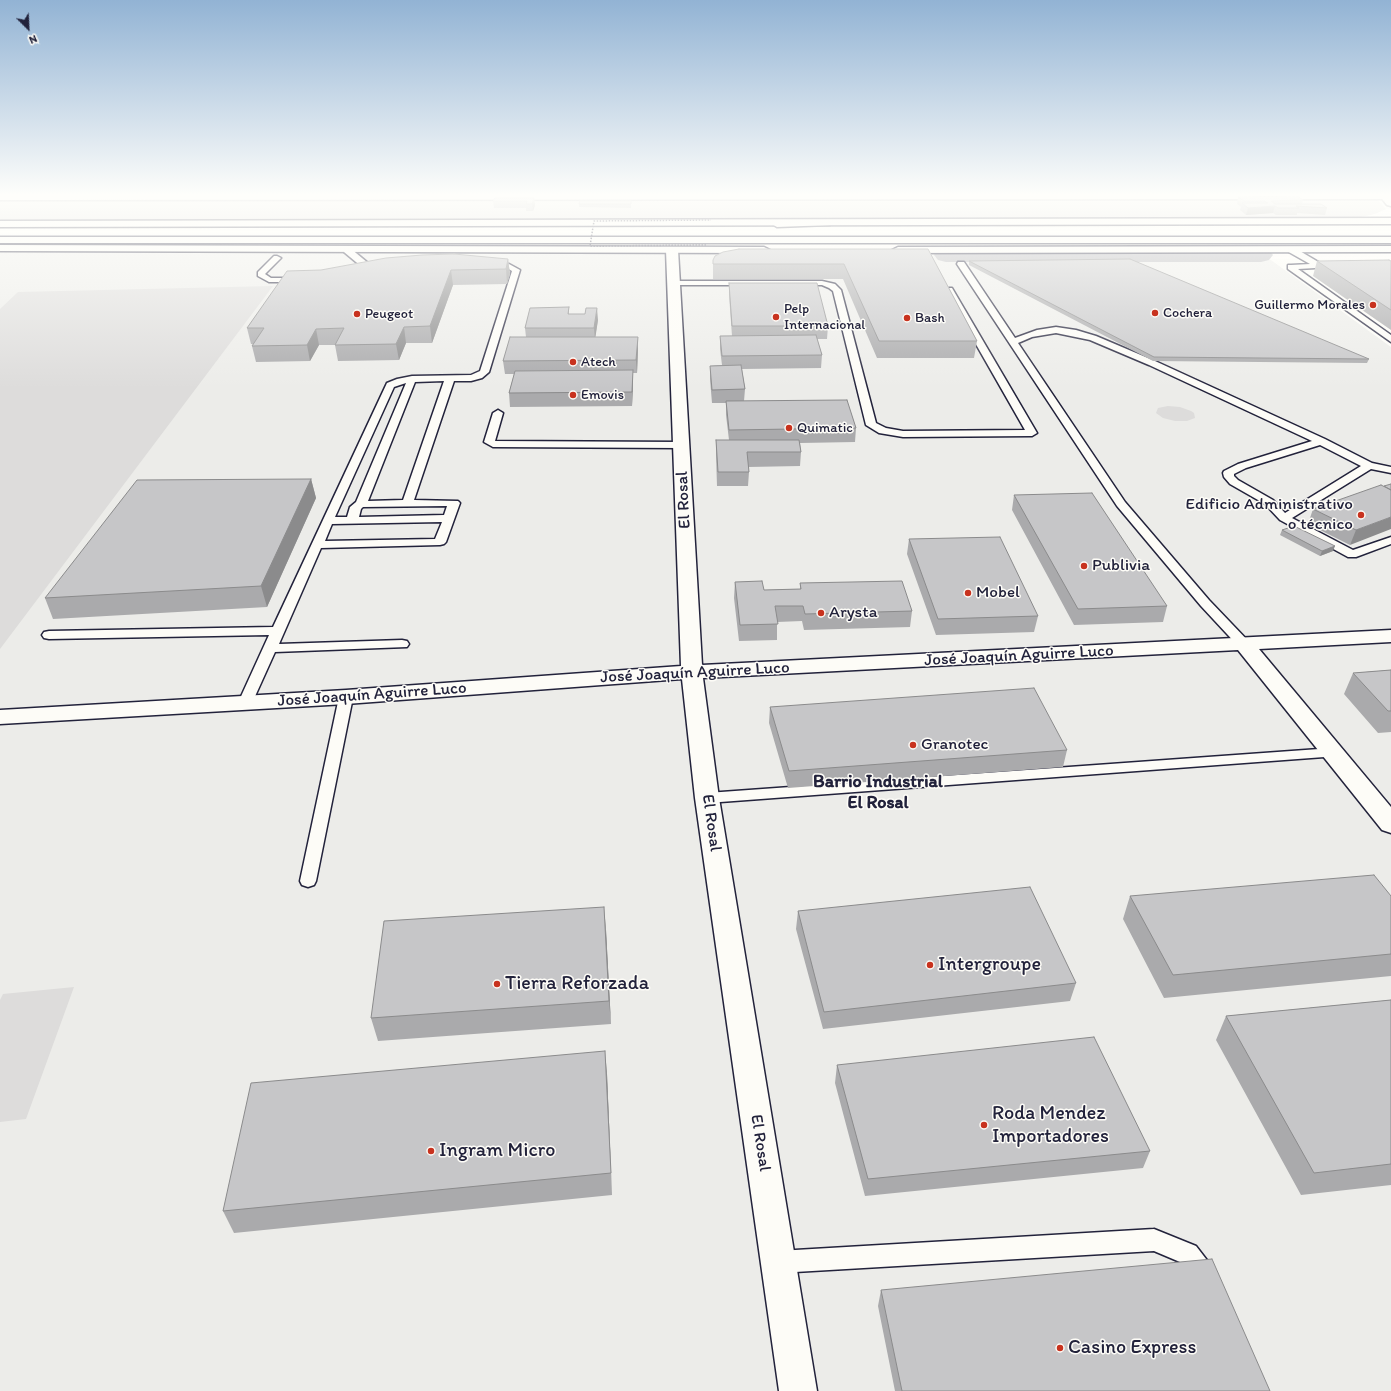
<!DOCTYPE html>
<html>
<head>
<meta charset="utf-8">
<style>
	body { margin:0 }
	#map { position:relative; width:1391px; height:1391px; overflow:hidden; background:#fdfcf7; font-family:Itim,sans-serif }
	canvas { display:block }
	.north { position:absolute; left:8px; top:8px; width:40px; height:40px; -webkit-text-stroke:3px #fdfcf7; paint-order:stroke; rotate:156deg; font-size:11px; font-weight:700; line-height:16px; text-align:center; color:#22223b }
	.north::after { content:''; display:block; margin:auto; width:14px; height:18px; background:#22223b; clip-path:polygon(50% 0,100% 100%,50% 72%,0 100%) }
</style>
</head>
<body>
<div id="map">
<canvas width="1391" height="1391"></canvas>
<div class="north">N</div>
</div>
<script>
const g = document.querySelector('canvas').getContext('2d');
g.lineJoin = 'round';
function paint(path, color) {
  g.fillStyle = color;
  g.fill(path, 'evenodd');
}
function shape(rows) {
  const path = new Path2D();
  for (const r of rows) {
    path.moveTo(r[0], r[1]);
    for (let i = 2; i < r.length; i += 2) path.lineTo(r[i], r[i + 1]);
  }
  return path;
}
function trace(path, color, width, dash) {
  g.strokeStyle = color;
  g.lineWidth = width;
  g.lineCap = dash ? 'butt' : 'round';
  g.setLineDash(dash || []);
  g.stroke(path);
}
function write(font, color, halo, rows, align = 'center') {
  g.font = font + ' Itim,sans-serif';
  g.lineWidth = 3;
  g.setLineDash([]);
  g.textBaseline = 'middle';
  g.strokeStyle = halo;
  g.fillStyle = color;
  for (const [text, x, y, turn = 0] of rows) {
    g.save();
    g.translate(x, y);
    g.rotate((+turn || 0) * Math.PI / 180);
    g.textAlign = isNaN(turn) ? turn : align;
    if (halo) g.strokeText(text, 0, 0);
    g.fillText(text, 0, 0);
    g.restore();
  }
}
const built = shape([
	[0,253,939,254,944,259,1271,260,1391,347,1391,1391,0,1391]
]);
const green = shape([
	[0,198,1377,199,1386,209,1375,214,1352,219,0,222],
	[273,286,0,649,0,309,18,292],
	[1168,406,1180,407,1191,411,1194,413,1195,418,1187,421,1175,421,1163,418,1156,413,1158,408],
	[74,987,26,1119,0,1122,0,1000,3,994]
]);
const river = shape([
	[946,248,1261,248,1269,250,1273,255,1269,260,1261,262,946,262,938,260,934,255,938,250,946,248]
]);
const service = shape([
	[1287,247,1293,247,1320,263,1336,263,1336,267,1333,267,1298,269,1391,335,1391,342,1288,269,1288,265,1291,265,1310,264,1287,251,1287,247],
	[344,248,350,248,368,263,373,266,381,265,382,267,372,270,362,267,344,252,344,248],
	[274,256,277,256,281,258,265,274,271,278,298,278,302,280,301,282,269,282,258,276,258,272,274,256],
	[488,262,509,264,520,270,489,372,482,378,471,381,454,381,414,500,458,501,460,503,446,542,444,544,440,545,321,548,279,644,402,640,407,641,409,644,407,647,275,652,252,703,250,706,245,707,240,706,238,703,269,635,49,639,44,638,42,635,44,632,49,631,273,627,387,383,397,379,412,376,471,375,480,371,512,271,507,268,488,266,488,262],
	[444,381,403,500,368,501,415,382,444,381],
	[406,383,356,502,350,507,347,517,335,517,394,387,406,383],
	[447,506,444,515,359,517,361,509,363,507,447,506],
	[442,522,435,539,325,541,332,524,442,522],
	[958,262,964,262,1015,338,1037,330,1056,327,1076,330,1096,336,1155,361,1325,439,1372,463,1391,467,1391,473,1371,469,1292,518,1353,550,1391,537,1391,544,1356,557,1348,557,1280,520,1265,504,1230,484,1224,477,1223,473,1224,471,1238,464,1312,441,1149,365,1090,340,1056,333,1032,337,1018,343,1125,502,1209,600,1252,645,1250,648,1245,649,1240,648,1201,606,1117,506,957,264,958,262],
	[1320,445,1361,466,1285,513,1273,500,1238,480,1234,476,1234,474,1246,468,1320,445],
	[669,281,822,281,835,284,841,290,876,423,886,428,903,431,1025,430,945,290,949,288,952,288,1037,433,1032,436,903,437,879,433,866,425,833,291,829,288,822,285,669,285,669,281],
	[498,410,503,413,495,441,681,442,686,445,681,448,493,447,484,442,493,413,498,410],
	[346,693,351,694,353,697,316,881,314,885,308,887,302,885,300,881,339,697,341,694,346,693],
	[1333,748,1338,750,1340,753,1338,756,707,803,701,802,699,798,701,794,707,793,1333,748],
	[1154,1229,1196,1246,1213,1268,1216,1276,1213,1284,1205,1287,1197,1284,1180,1262,1154,1251,778,1273,770,1270,767,1262,770,1254,778,1251,1154,1229]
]);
const minor = shape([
	[672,247,678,250,702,665,1391,630,1391,642,1259,649,1391,807,1391,833,1382,830,1238,650,703,678,719,798,817,1391,779,1391,695,798,682,679,346,704,0,724,0,710,346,690,681,666,666,250,672,247]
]);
const tertiary = shape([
	[0,195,1391,195,1391,199,0,200,0,195]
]);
const secondary = shape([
	[1379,195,1389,195,1391,197,1391,206,1387,205,1379,195],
	[1391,218,1391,224,0,227,0,221,1391,218],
	[0,245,764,247,770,250,764,253,0,251,0,245],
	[1391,246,1391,252,898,253,892,250,898,247,1391,246]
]);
const motorway = shape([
	[826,220,830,221,831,223,830,225,777,227,772,224,777,221,826,220],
	[0,237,1391,237,1391,243,0,243,0,237]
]);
const pathBridge = shape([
	[706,245,590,246,594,221,711,220]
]);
const wall = shape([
	[1238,197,1303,200,1302,204,1327,208,1325,215,1297,213,1297,215,1276,215,1273,213,1246,215,1240,210,1241,207,1237,204],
	[534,198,535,205,533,211,526,211,526,208,494,208,493,201],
	[631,201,631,208,579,207,579,204],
	[928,249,977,341,974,358,877,358,843,279,713,279,713,260],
	[508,259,510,274,507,284,453,285,432,343,406,343,399,360,338,361,335,345,319,345,310,361,256,362,252,346,253,344,251,344,247,328,321,270],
	[969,261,1369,359,1367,363,1153,361,969,265],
	[1317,261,1391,261,1391,330,1313,276],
	[729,283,828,326,827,339,817,339,822,355,821,368,742,369,745,389,744,401,856,428,855,442,800,443,801,452,800,466,748,467,749,472,748,486,717,486,716,454,716,440,729,440,726,415,726,403,712,403,710,379,710,366,722,365,720,349,720,336,732,336,729,295],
	[569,307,569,314,598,320,595,337,638,337,638,349,637,373,633,373,633,383,632,406,510,407,509,393,514,374,505,374,503,361,526,337,525,328],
	[311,479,316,498,267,607,53,619,45,598],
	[1384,486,1350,545,1308,524,1313,509],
	[1014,495,1167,606,1163,622,1074,625,1012,510],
	[1282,530,1333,551,1320,556,1280,535],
	[909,539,1038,616,1034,632,936,635,907,554],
	[735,582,764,590,800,589,800,583,912,611,910,627,804,630,802,621,777,622,777,640,739,641,734,598],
	[1391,670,1391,732,1378,733,1344,694,1353,673],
	[770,707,1067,750,1063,767,788,788,769,723],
	[1130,896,1391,896,1391,976,1164,998,1123,919],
	[798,911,1076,983,1070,1001,823,1029,796,929],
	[606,930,611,1024,378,1041,371,1018],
	[1391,1000,1391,1185,1301,1195,1216,1040,1226,1016],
	[837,1065,1150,1151,1143,1168,865,1196,835,1083],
	[607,1074,612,1195,234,1233,223,1211],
	[881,1290,1270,1391,895,1391,878,1306]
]);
const shadedWall = shape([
	[534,198,535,205,533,211,532,204],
	[1275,206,1273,213,1246,215,1248,208],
	[508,259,510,274,507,284,506,269],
	[451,270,453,285,432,343,430,326],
	[597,308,598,320,595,340,594,328],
	[404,327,406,343,399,360,396,344],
	[316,329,319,345,310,361,307,345],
	[638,337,638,349,637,373,636,360],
	[633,370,633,383,632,406,632,392],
	[311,479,316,498,267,607,261,586],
	[1391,517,1391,529,1350,545,1356,530],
	[1335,546,1333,551,1320,556,1322,551],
	[604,907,606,930,611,1024,609,1001],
	[605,1051,607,1074,612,1195,611,1173]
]);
const building = shape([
	[1297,196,1303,200,1271,201,1275,204,1321,204,1327,208,1296,206,1299,208,1278,208,1275,206,1248,208,1242,203,1268,203,1264,201,1244,201,1238,197,1297,196],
	[495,198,534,198,532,204,526,204,527,201,493,201,495,198],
	[580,201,631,201,631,204,579,204,580,201],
	[739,249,928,249,977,341,879,341,844,264,713,264,713,260,715,256,723,252,739,249],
	[454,254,508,259,506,269,451,270,430,326,404,327,396,344,335,345,344,328,316,329,307,345,252,346,264,328,247,328,287,271,321,270,386,258,422,255,454,254],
	[1130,259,1369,359,1154,357,969,261,1130,259],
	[1389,260,1391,261,1391,310,1317,261,1389,260],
	[729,283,817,283,828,326,732,326,729,283],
	[569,307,568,314,585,314,586,308,597,308,594,328,525,328,530,308,569,307],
	[816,335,822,355,722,356,720,336,816,335],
	[510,337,638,337,636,360,503,361,510,337],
	[741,365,745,389,712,390,710,366,741,365],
	[633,370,632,392,509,393,515,371,633,370],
	[847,400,856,428,729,430,726,401,847,400],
	[716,440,799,440,801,452,747,452,749,472,718,472,716,440],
	[311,479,261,586,45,598,137,480,311,479],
	[1391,484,1391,490,1384,486,1391,484],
	[1381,485,1391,490,1391,517,1356,530,1313,509,1381,485],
	[1092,493,1167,606,1078,609,1014,495,1092,493],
	[1294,526,1335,546,1322,551,1282,530,1294,526],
	[1000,537,1038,616,938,619,909,539,1000,537],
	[762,581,764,590,801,589,800,583,902,581,912,611,805,614,803,606,775,606,778,624,740,625,735,582,762,581],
	[1391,670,1391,711,1388,711,1353,673,1391,670],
	[1034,688,1067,750,789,771,770,707,1034,688],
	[1374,875,1391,896,1391,954,1173,975,1130,896,1374,875],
	[1030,887,1076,983,824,1012,798,911,1030,887],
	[604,907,609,1001,371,1018,384,921,604,907],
	[1391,1000,1391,1164,1314,1173,1226,1016,1391,1000],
	[1094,1037,1150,1151,868,1179,837,1065,1094,1037],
	[605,1051,611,1173,223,1211,251,1083,605,1051],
	[1212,1259,1270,1391,902,1391,881,1290,1212,1259]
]);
const markers = [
	[1373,305,4,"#c8321e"],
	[1155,313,4,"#c8321e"],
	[357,314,4,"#c8321e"],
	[776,317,4,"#c8321e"],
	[907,318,4,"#c8321e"],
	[573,362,4,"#c8321e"],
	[573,395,4,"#c8321e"],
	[789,428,4,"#c8321e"],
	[1361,515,4,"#c8321e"],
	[1084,566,4,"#c8321e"],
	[968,593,4,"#c8321e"],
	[821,613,4,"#c8321e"],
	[913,745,4,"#c8321e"],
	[930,965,4,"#c8321e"],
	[497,984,4,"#c8321e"],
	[984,1125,4,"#c8321e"],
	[431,1151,4,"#c8321e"],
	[1060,1348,4,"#c8321e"]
];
const farPoinames = [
	["Guillermo Morales",1365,305,"right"],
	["Pelp",784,309],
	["Internacional",784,325],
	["Cochera",1163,313],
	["Peugeot",365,314],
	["Bash",915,318],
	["Atech",581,362],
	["Emovis",581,395],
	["Quimatic",797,428]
];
const streetNames = [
	["El Rosal",684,500,-93],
	["José Joaquín Aguirre Luco",1019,656,-3],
	["José Joaquín Aguirre Luco",695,673,-3],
	["José Joaquín Aguirre Luco",372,695,-4],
	["El Rosal",711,823,82],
	["El Rosal",760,1143,81]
];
const poiNames = [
	["Edificio Administrativo",1353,505,"right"],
	["o técnico",1353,525,"right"],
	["Publivia",1092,566],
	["Mobel",976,593],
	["Arysta",829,613],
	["Granotec",921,745]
];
const neighbourhoodNames = [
	["Barrio Industrial",878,782],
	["El Rosal",878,803]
];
const nearPoinames = [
	["Intergroupe",938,965],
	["Tierra Reforzada",505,984],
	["Roda Mendez",992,1114],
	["Importadores",992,1137],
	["Ingram Micro",439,1151],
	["Casino Express",1068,1348]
];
paint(built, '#ecece9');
paint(green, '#dddcdb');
paint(river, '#b2b2b7');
trace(service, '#22223b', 3);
trace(minor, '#22223b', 3);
trace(tertiary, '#22223b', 3);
trace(secondary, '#22223b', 3);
trace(motorway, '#22223b', 3);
paint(service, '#fdfcf7');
paint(minor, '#fdfcf7');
paint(tertiary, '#fdfcf7');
paint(secondary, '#fdfcf7');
paint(motorway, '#fdfcf7');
trace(pathBridge, '#22223b', 1.5, [1.5, 1.5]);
paint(wall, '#aaaaac');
paint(shadedWall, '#8b8b8c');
paint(building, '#c6c6c8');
trace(building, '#8b8b8c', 1);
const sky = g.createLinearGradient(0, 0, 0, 389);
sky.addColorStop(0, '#92b3d4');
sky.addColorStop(0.5, '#fefefb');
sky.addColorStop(1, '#fefefb00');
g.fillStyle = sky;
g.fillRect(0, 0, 1391, 389);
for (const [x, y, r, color] of markers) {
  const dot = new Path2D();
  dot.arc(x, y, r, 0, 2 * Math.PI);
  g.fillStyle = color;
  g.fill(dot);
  trace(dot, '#fdfcf7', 1.5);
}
write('14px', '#22223b', '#fdfcf7', farPoinames, 'left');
write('17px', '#22223b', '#fdfcf7', streetNames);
write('17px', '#22223b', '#fdfcf7', poiNames, 'left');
write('bold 18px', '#22223b', '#fdfcf7', neighbourhoodNames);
write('20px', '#22223b', '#fdfcf7', nearPoinames, 'left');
</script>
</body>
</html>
